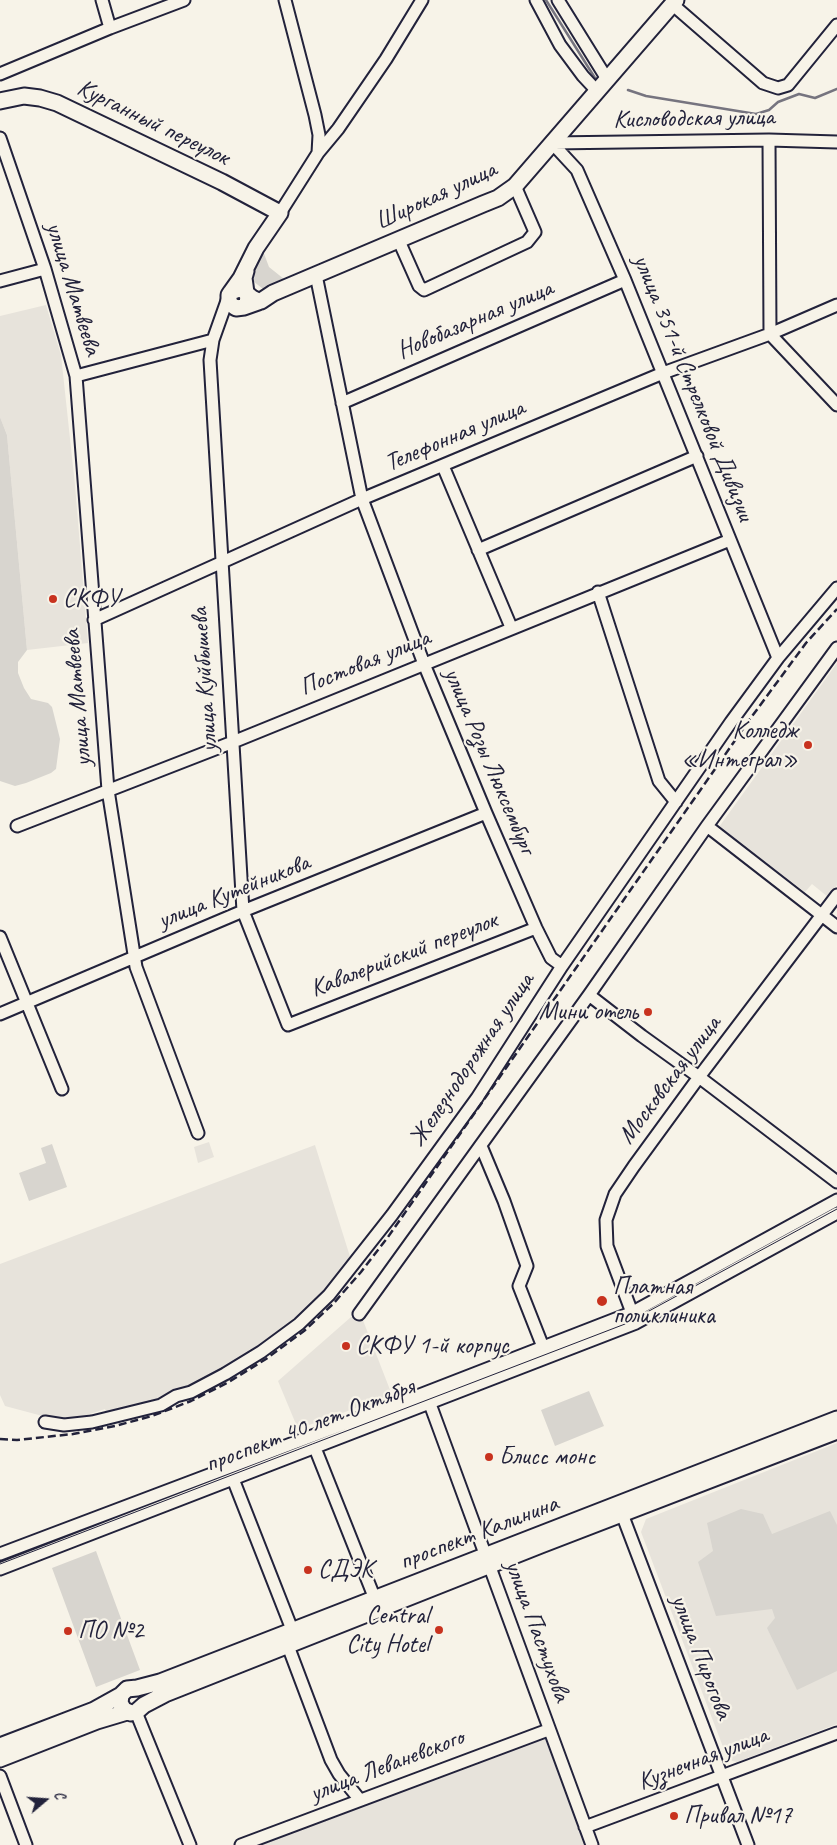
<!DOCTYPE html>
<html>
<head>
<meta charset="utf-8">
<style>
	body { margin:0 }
	#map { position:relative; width:837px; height:1845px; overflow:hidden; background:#f7f3e8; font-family:Caveat,sans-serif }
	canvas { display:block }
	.north { position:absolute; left:20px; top:1775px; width:50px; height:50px; -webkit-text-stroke:4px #f7f3e8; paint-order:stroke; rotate:72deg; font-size:14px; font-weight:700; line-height:20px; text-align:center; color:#22223b }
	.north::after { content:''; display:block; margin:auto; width:18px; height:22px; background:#22223b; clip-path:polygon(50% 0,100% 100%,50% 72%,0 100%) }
</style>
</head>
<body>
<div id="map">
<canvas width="837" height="1845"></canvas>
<div class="north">С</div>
</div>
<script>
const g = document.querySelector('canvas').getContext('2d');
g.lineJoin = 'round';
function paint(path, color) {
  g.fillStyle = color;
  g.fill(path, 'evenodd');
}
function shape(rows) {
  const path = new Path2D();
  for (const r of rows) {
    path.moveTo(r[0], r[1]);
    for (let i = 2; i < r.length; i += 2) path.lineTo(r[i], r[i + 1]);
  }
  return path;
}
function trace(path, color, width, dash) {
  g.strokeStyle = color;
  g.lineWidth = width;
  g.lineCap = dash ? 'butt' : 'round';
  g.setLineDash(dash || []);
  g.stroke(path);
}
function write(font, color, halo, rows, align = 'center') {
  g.font = font + ' Caveat,sans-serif';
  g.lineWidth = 4.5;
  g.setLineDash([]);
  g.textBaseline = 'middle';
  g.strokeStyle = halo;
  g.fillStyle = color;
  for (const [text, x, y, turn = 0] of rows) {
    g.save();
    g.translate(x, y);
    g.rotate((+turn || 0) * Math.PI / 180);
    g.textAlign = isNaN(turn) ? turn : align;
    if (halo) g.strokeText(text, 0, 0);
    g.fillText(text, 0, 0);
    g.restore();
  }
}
const built = shape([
	[46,305,61,355,75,485,88,643,27,650,7,435,0,417,0,316],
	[837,663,837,885,828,897,812,884,805,892,719,827],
	[209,1142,214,1157,198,1163,194,1147],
	[315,1145,352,1263,327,1293,290,1326,253,1351,213,1374,177,1392,108,1417,105,1409,65,1422,5,1406,0,1395,0,1264],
	[359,1310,392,1395,298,1429,278,1381],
	[837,1443,837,1724,737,1762,728,1760,641,1532,646,1519],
	[544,1736,585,1845,261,1845]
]);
const green = shape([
	[263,251,269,267,284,279,270,287,263,289,253,281,251,269],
	[0,417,7,435,27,650,18,662,18,673,24,688,31,699,48,703,52,707,60,739,56,769,51,773,26,783,15,786,0,781],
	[52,1144,67,1187,29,1201,19,1173,46,1163,41,1148],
	[589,1391,604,1426,555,1446,541,1410],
	[741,1509,763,1514,772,1534,830,1511,837,1525,837,1671,797,1690,767,1628,775,1618,772,1609,716,1616,698,1562,713,1551,707,1523],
	[96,1551,140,1670,96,1687,52,1568]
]);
const stream = shape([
	[546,0,595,78],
	[628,90,646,96,756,114,769,110,778,102,799,94,815,98,837,89]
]);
const minor = shape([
	[102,0,110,28],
	[536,0,560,45,583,76,597,91],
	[558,0,607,79],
	[672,4,763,83,778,88,788,85,837,25],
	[0,74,110,28,184,0],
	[0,138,45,269,76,376,108,790,136,967,198,1133],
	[769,140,770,334,837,405],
	[552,143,577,170,625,280,778,658],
	[552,143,769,140,837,142],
	[318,153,338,129,386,59,422,0],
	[280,213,318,153,319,135,315,115,285,0],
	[399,241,419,286,424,290,527,242,535,232,515,186],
	[316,275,362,499,424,664,486,813,536,928,551,958,562,966],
	[0,281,45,269],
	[229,295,213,340,210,360,243,911,288,1025,536,928],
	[76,376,213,340],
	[342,403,625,280],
	[443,466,511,627],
	[478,550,697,456],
	[598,592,659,781,676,802],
	[94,620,362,499,663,373,770,334,837,305],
	[17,826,233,742,730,540],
	[707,826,837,927],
	[0,937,62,1089],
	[589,995,642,1036,699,1077,837,1182],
	[0,1014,243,911,486,813],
	[481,1146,504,1201,527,1266,519,1286,543,1347],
	[359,1314,589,995,707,826,837,648],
	[634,1318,607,1246,606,1220,615,1194,634,1166,699,1077,837,895],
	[430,1404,592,1845],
	[45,1422,64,1425,92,1422,161,1405,176,1396,191,1392,225,1374,261,1352,299,1324,329,1295,392,1215,477,1098,562,966,731,722,778,658,837,588],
	[315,1448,375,1599],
	[233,1479,293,1632],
	[622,1514,748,1845],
	[0,1554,394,1405,631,1313,837,1200],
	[0,1569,636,1323,837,1213],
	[288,1646,331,1760,339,1774,360,1800],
	[136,1712,190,1845],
	[0,1776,26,1845],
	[585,1827,837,1733],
	[241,1845,548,1730]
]);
const major = shape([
	[0,101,24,96,40,98,57,103,222,182,280,213,256,248,241,278,231,292],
	[246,271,244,278,245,285,246,293,248,296,247,304,244,307,236,308,229,303,229,295,231,292,239,289,243,290,246,293,252,298,256,300,261,301],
	[244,307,261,301,273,293,483,204,498,198,515,186,676,0],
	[121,1695,120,1703,124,1710,131,1713,136,1712,144,1705,165,1694,541,1545,837,1431],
	[0,1746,94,1710,121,1695,127,1689,137,1688,160,1682,837,1419],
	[0,1759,97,1721,127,1712]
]);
const tram = shape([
	[0,1564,625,1324,837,1209]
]);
const rail = shape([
	[0,1439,17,1440,73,1434,115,1426,152,1416,191,1401,227,1383,266,1359,304,1331,333,1304,361,1272,388,1237,750,719,806,643,837,609]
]);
const markers = [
	[53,599,5,"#c8321e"],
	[808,745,5,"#c8321e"],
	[648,1012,5,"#c8321e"],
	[602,1301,6,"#c8321e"],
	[346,1346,5,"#c8321e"],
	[489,1457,5,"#c8321e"],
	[308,1570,5,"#c8321e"],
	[439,1630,5,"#c8321e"],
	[68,1631,5,"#c8321e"],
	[674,1816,5,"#c8321e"]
];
const streetNames = [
	["Кисловодская улица",694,119,-1],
	["Курганный переулок",153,123,26],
	["Широкая улица",436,196,-25],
	["улица Матвеева",73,289,73],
	["Новобазарная улица",475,320,-23],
	["улица 351-й Стрелковой Дивизии",693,388,68],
	["Телефонная улица",455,436,-23],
	["Постовая улица",365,663,-22],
	["улица Куйбышева",205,680,-94],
	["улица Матвеева",78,698,-95],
	["улица Розы Люксембург",489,761,67],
	["улица Кутейникова",234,892,-22],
	["Кавалерийский переулок",404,955,-21],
	["Железнодорожная улица",472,1060,-56],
	["Московская улица",670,1080,-53],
	["проспект 40 лет Октября",310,1426,-21],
	["проспект Калинина",479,1533,-21],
	["улица Пастухова",537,1631,70],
	["улица Пирогова",701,1657,69],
	["Кузнечная улица",703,1759,-21],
	["улица Леваневского",387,1766,-21]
];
const poiNames = [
	["СКФУ",63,599],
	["Колледж",798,731,"right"],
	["«Интеграл»",798,760,"right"],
	["Мини отель",638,1012,"right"],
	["Платная",613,1287],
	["поликлиника",613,1316],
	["СКФУ 1-й корпус",356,1346],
	["Блисс монс",499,1457],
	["СДЭК",318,1570],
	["Central",429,1616,"right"],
	["City Hotel",429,1645,"right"],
	["ПО №2",78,1631],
	["Привал №17",684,1816]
];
paint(built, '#e7e3db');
paint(green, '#d8d5cf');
trace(stream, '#76747f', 2.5);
trace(minor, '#22223b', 15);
trace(major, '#22223b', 19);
trace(minor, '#f7f3e8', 11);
trace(major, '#f7f3e8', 15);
trace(tram, '#22223b', 1);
trace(rail, '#22223b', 2.5, [8, 4]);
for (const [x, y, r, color] of markers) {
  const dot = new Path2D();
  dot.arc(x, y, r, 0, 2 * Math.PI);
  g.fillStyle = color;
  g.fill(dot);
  trace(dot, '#f7f3e8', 2);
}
write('25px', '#22223b', '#f7f3e8', streetNames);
write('25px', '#22223b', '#f7f3e8', poiNames, 'left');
</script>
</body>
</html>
